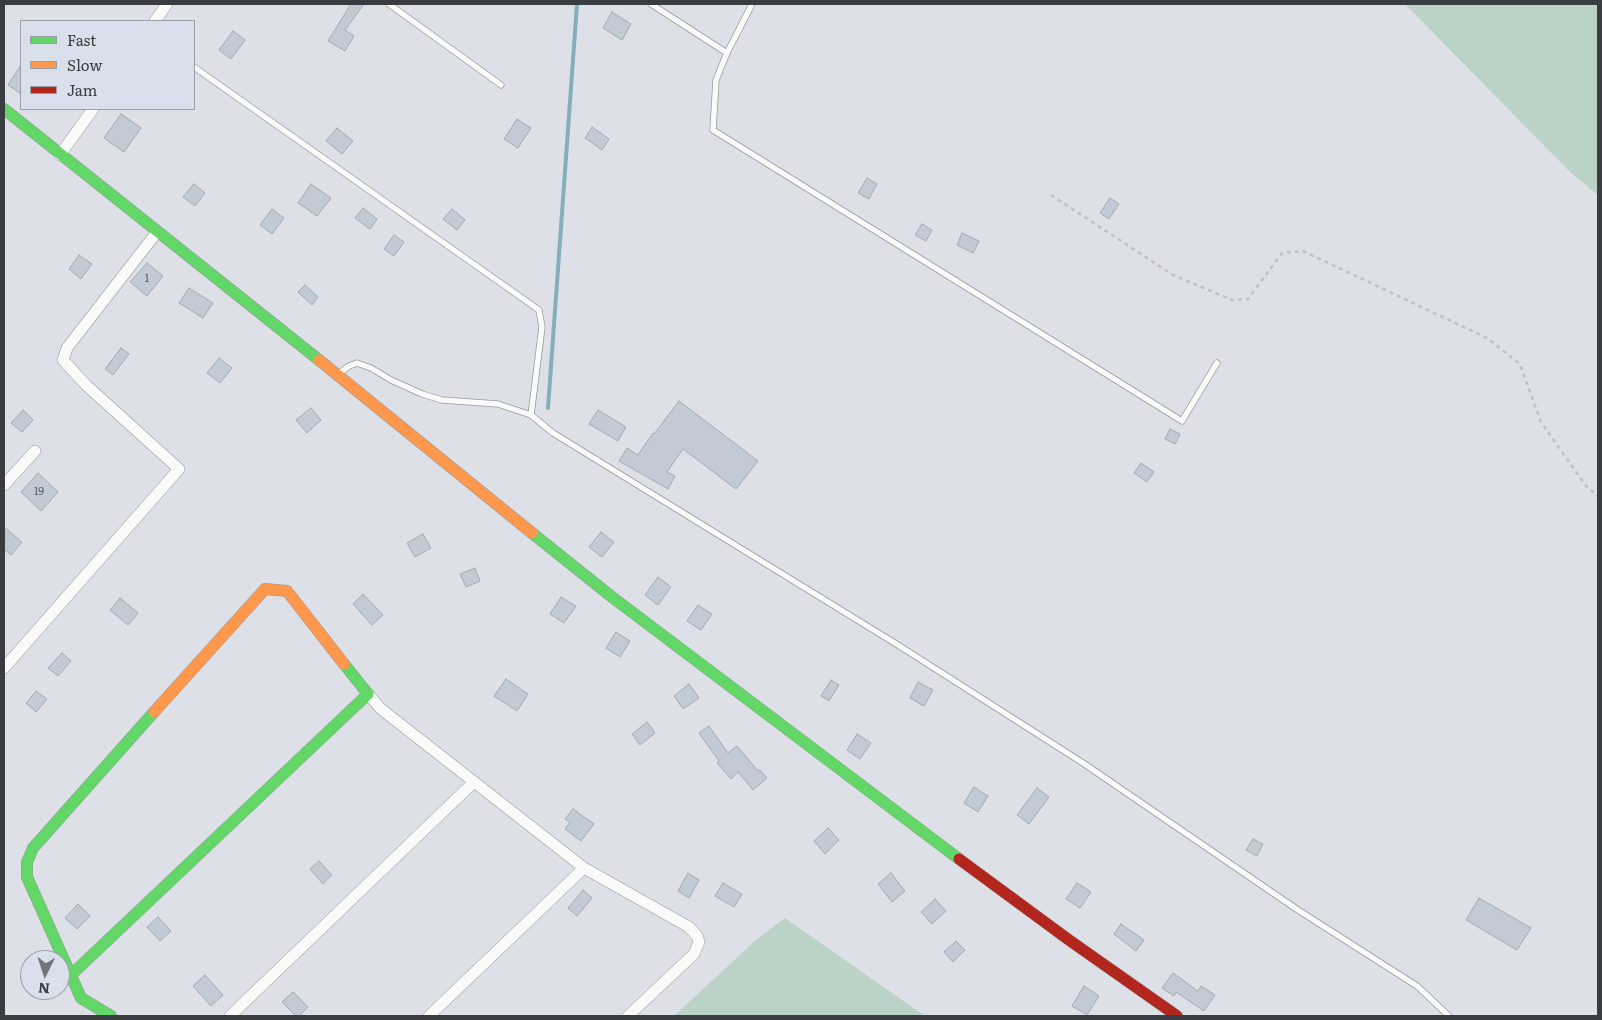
<!DOCTYPE html>
<html>
<head>
<meta charset="utf-8">
<style>
	body { margin:0 }
	#map { position:relative; width:1602px; height:1020px; overflow:hidden; background:#dde1e7; font-family:Literata,serif }
	canvas { display:block }
	.frame { position:absolute; inset:0; border:5px solid #393c40; pointer-events:none }
	.legend { position:absolute; left:20px; top:20px; width:175px; height:90px; box-sizing:border-box; background:#d9e0eb; border:1px solid #999ea7; margin:0; padding:6px 9px; list-style:none; font-size:15px; color:#393c40 }
	.legend li { display:flex; align-items:center; gap:10px; height:25px }
	.legend b { width:25px; border:1px solid #999ea7 }
	.north { position:absolute; left:20px; top:950px; width:50px; height:50px; box-sizing:border-box; background:#d9e0eb; border:1px solid #999ea7; border-radius:50%; rotate:184deg; font-size:14px; font-weight:700; line-height:20px; text-align:center; color:#393c40 }
	.north::after { content:''; display:block; margin:auto; width:18px; height:22px; background:#72767a; clip-path:polygon(50% 0,100% 100%,50% 72%,0 100%) }
</style>
</head>
<body>
<div id="map">
<canvas width="1602" height="1020"></canvas>
<div class="frame"></div>
<ul class="legend">
<li><b style="height:6px;background:#63d668"></b>Fast</li>
<li><b style="height:6px;background:#ff974d"></b>Slow</li>
<li><b style="height:6px;background:#b3261e"></b>Jam</li>
</ul>
<div class="north">N</div>
</div>
<script>
const g = document.querySelector('canvas').getContext('2d');
g.lineJoin = 'round';
function paint(path, color) {
  g.fillStyle = color;
  g.fill(path, 'evenodd');
}
function shape(rows) {
  const path = new Path2D();
  for (const r of rows) {
    path.moveTo(r[0], r[1]);
    for (let i = 2; i < r.length; i += 2) path.lineTo(r[i], r[i + 1]);
  }
  return path;
}
function trace(path, color, width, dash) {
  g.strokeStyle = color;
  g.lineWidth = width;
  g.lineCap = dash ? 'butt' : 'round';
  g.setLineDash(dash || []);
  g.stroke(path);
}
function write(font, color, halo, rows, align = 'center') {
  g.font = font + ' Literata,serif';
  g.lineWidth = 4;
  g.setLineDash([]);
  g.textBaseline = 'middle';
  g.strokeStyle = halo;
  g.fillStyle = color;
  for (const [text, x, y, turn = 0] of rows) {
    g.save();
    g.translate(x, y);
    g.rotate((+turn || 0) * Math.PI / 180);
    g.textAlign = isNaN(turn) ? turn : align;
    if (halo) g.strokeText(text, 0, 0);
    g.fillText(text, 0, 0);
    g.restore();
  }
}
const green = shape([
	[1405,4,1598,4,1598,195,1571,173],
	[785,918,925,1016,674,1016,757,939]
]);
const stream = shape([
	[548,408,577,4]
]);
const building = shape([
	[351,4,364,4,345,30,354,36,345,51,328,41,351,4],
	[612,12,631,24,622,40,603,28,612,12],
	[233,31,245,40,231,59,219,50,233,31],
	[21,65,21,94,8,85,21,65],
	[121,114,141,128,124,152,104,138,121,114],
	[517,119,531,128,518,148,504,139,517,119],
	[592,127,609,139,602,150,585,138,592,127],
	[337,128,353,141,342,154,326,141,337,128],
	[867,178,877,184,869,199,858,193,867,178],
	[194,184,205,193,195,206,183,197,194,184],
	[311,184,331,198,317,216,298,203,311,184],
	[1110,198,1119,204,1109,219,1100,213,1110,198],
	[363,208,377,219,370,229,355,218,363,208],
	[272,209,284,218,272,234,260,225,272,209],
	[452,209,465,220,457,230,443,219,452,209],
	[922,224,932,230,926,241,915,235,922,224],
	[962,233,979,241,973,253,957,245,962,233],
	[394,235,404,242,394,256,384,249,394,235],
	[79,255,92,264,81,279,69,269,79,255],
	[147,263,163,276,147,296,130,282,147,263],
	[305,285,318,297,312,305,298,292,305,285],
	[189,288,213,303,203,318,179,303,189,288],
	[121,348,129,354,113,375,105,369,121,348],
	[219,358,232,368,220,383,207,373,219,358],
	[679,401,758,461,736,489,683,449,667,472,675,476,668,489,619,461,627,448,638,455,653,433,654,434,679,401],
	[311,408,321,420,307,433,296,420,311,408],
	[23,410,33,420,22,432,11,423,23,410],
	[598,410,626,427,618,441,589,424,598,410],
	[1170,429,1180,434,1175,444,1165,439,1170,429],
	[1141,463,1154,472,1147,482,1134,473,1141,463],
	[38,473,58,492,41,511,21,492,38,473],
	[4,527,22,542,11,555,4,549,4,527],
	[601,532,614,542,602,557,589,547,601,532],
	[423,534,431,548,415,557,407,543,423,534],
	[475,568,480,581,466,587,460,574,475,568],
	[658,577,671,587,658,605,645,595,658,577],
	[363,594,383,615,372,625,353,604,363,594],
	[561,597,576,606,564,623,550,614,561,597],
	[120,598,138,613,128,625,110,610,120,598],
	[698,605,712,614,701,630,687,621,698,605],
	[616,632,630,641,620,657,606,648,616,632],
	[62,653,71,661,58,676,48,668,62,653],
	[506,679,528,694,517,711,494,696,506,679],
	[831,680,839,685,829,701,821,696,831,680],
	[918,682,933,690,924,706,910,698,918,682],
	[689,684,699,698,683,709,674,696,689,684],
	[36,691,47,699,36,712,26,703,36,691],
	[647,722,655,733,640,745,632,734,647,722],
	[709,726,728,753,737,746,758,771,760,770,767,778,753,790,738,772,731,779,717,763,719,761,699,733,709,726],
	[857,734,871,743,860,759,847,750,857,734],
	[974,787,988,796,978,812,964,803,974,787],
	[1037,788,1049,797,1029,824,1017,815,1037,788],
	[573,809,594,824,581,841,565,829,570,822,565,819,573,809],
	[828,828,839,840,825,854,814,841,828,828],
	[1253,839,1263,844,1257,856,1246,850,1253,839],
	[319,861,332,875,323,884,310,869,319,861],
	[688,873,699,880,689,898,678,891,688,873],
	[891,873,905,891,892,902,878,884,891,873],
	[723,883,742,894,734,907,715,896,723,883],
	[1077,883,1091,892,1080,908,1066,899,1077,883],
	[583,890,592,898,577,916,568,908,583,890],
	[1479,898,1531,928,1517,950,1466,920,1479,898],
	[935,899,946,911,932,924,921,912,935,899],
	[78,904,90,916,77,929,65,918,78,904],
	[158,917,171,931,160,941,147,927,158,917],
	[1121,924,1144,940,1136,951,1114,934,1121,924],
	[956,941,965,950,953,962,944,952,956,941],
	[1173,973,1198,991,1201,986,1215,995,1204,1011,1176,992,1174,996,1162,988,1173,973],
	[205,975,223,995,211,1006,193,986,205,975],
	[1084,986,1099,996,1087,1015,1072,1006,1084,986],
	[293,992,308,1007,299,1016,296,1016,282,1002,293,992]
]);
const path = shape([
	[1051,195,1173,275,1232,300,1248,299,1282,253,1303,251,1487,338,1520,364,1541,422,1586,486,1598,496]
]);
const lane = shape([
	[389,4,501,85],
	[651,4,727,53],
	[752,4,727,53,716,80,713,130,1182,421,1217,363],
	[194,67,539,310,542,327,531,415],
	[337,375,349,366,357,363,371,368,391,380,422,394,442,400,498,404,531,415,553,433,898,645,1083,763,1298,910,1417,986,1449,1016]
]);
const street = shape([
	[155,21,167,4],
	[60,155,93,109],
	[4,485,35,451],
	[4,668,179,469,86,385,63,360,67,348,157,232],
	[368,694,381,709,584,868,689,927,697,936,699,942,694,954,628,1016],
	[230,1016,474,782],
	[429,1016,584,868]
]);
const fast = shape([
	[4,109,319,360],
	[532,533,612,597,959,859],
	[71,975,368,694,344,664],
	[111,1016,81,998,27,877,27,862,33,848,154,712]
]);
const slow = shape([
	[319,360,532,533],
	[154,712,265,589,287,591,344,664]
]);
const jam = shape([
	[959,859,1069,940,1177,1016]
]);
const numberNames = [
	["1",147,279],
	["19",39,492]
];
paint(green, '#bbd3c7');
trace(stream, '#81b0bc', 4);
paint(building, '#c2cad5');
trace(building, '#a6a9ad', 1);
trace(lane, '#96999d', 7);
trace(street, '#96999d', 12);
trace(fast, '#96999d', 12);
trace(slow, '#96999d', 12);
trace(jam, '#96999d', 12);
trace(path, '#c0c1c4', 2.5, [4, 4]);
trace(lane, '#fafafb', 5.5);
trace(street, '#fafafb', 11);
trace(fast, '#63d668', 11);
trace(slow, '#ff974d', 11);
trace(jam, '#b3261e', 11);
write('11px', '#5e6268', null, numberNames);
</script>
</body>
</html>
